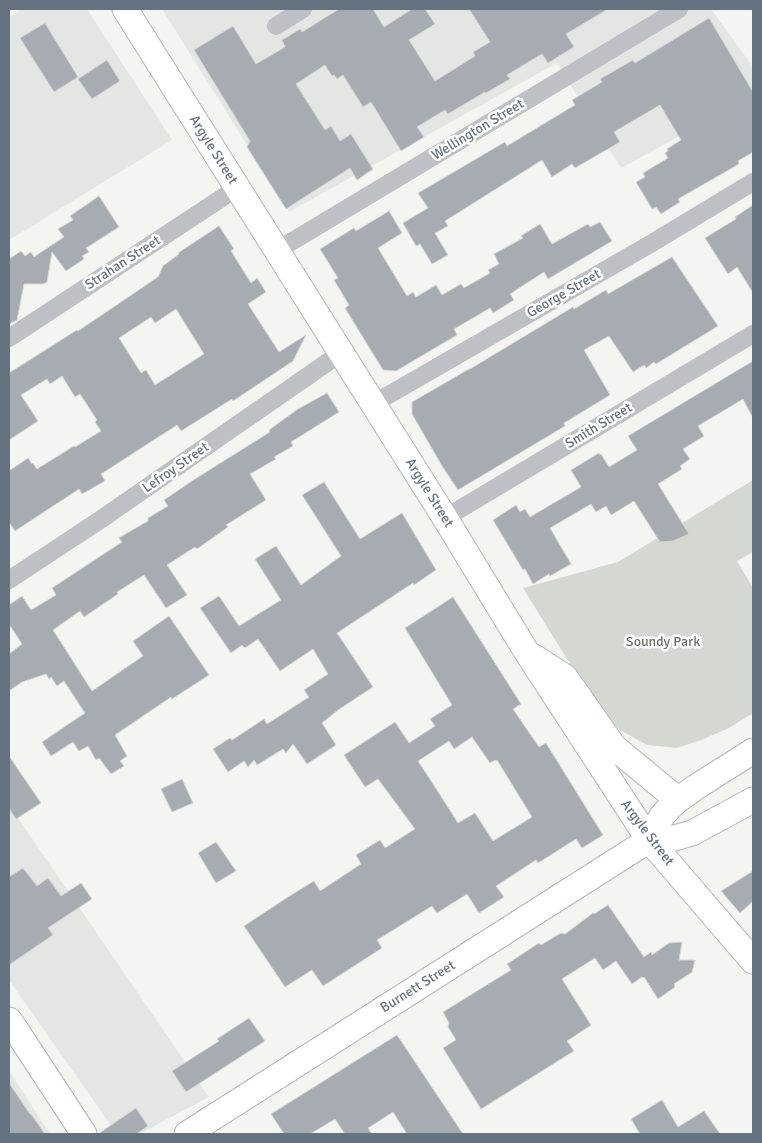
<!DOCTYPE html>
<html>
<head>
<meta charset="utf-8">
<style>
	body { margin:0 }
	#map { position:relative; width:762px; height:1143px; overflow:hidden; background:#f4f4f0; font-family:Signika,sans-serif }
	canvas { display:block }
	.frame { position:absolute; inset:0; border:10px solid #657280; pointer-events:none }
</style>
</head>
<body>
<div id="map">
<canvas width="762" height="1143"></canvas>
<div class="frame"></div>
</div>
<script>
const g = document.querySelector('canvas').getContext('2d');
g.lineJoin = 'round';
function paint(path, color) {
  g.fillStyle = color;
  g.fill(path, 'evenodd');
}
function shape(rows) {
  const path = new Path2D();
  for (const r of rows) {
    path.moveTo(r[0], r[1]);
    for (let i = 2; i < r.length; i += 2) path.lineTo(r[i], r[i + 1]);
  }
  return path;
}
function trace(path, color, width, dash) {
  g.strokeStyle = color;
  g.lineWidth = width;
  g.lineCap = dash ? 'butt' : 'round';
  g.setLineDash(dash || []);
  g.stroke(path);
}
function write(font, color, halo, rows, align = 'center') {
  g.font = font + ' Signika,sans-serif';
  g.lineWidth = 5;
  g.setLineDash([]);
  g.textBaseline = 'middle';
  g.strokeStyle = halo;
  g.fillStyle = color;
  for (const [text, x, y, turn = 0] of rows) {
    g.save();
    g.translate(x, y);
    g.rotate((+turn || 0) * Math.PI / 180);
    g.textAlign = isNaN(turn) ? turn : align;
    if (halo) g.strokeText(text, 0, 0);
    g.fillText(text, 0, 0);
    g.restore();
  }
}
const built = shape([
	[23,9,87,9,172,140,9,240,9,17],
	[162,9,711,9,753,67,753,96,621,168,557,63,289,212],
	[9,805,209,1097,139,1134,117,1134,9,980],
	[9,1071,50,1134,9,1134]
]);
const green = shape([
	[753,480,753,552,737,561,753,588,753,713,729,728,701,740,677,748,647,745,620,730,596,706,523,588,618,562]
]);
const building = shape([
	[339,9,373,9,384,27,412,9,425,9,435,24,409,40,435,81,475,56,473,52,490,42,469,9,608,9,566,34,574,47,548,63,542,54,507,75,510,79,486,93,485,92,448,114,445,110,417,127,424,137,401,151,371,102,363,107,343,75,337,79,334,75,332,76,325,65,296,84,325,130,331,126,340,141,351,134,373,169,357,180,350,168,286,209,247,147,250,141,194,50,233,26,256,64,285,47,282,40,300,29,302,32,339,9],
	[709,18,753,92,753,152,738,161,739,164,678,199,680,202,661,214,656,207,652,209,636,182,645,177,643,173,668,158,665,153,668,151,667,149,681,140,660,105,614,132,620,142,575,168,572,164,552,177,542,160,445,221,448,226,435,233,448,255,432,264,420,244,416,246,403,223,428,208,418,193,505,142,507,146,575,105,572,100,602,82,600,79,633,60,635,63,709,18],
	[45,23,78,77,54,92,20,38,45,23],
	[107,60,120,81,92,99,78,79,107,60],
	[99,196,119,227,86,248,89,252,82,256,84,259,66,271,52,252,47,282,43,284,24,284,17,320,9,324,9,259,21,251,25,256,31,252,34,257,64,237,58,229,73,220,70,216,99,196],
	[753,205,753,293,737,267,728,274,705,238,736,219,735,217,753,205],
	[389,211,402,233,378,248,407,296,413,292,416,297,436,285,442,295,461,284,464,288,490,273,488,270,499,264,494,254,523,238,521,236,540,224,552,244,588,224,590,227,600,222,612,241,548,279,544,272,510,294,514,300,493,313,490,308,454,329,457,335,396,371,383,370,345,308,349,305,334,280,338,278,320,249,354,228,356,231,389,211],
	[219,226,234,249,231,251,251,283,257,278,266,292,248,304,279,352,306,335,293,361,233,401,232,399,181,431,177,425,101,474,105,481,82,494,79,489,15,531,9,522,9,471,28,458,32,464,33,463,37,469,74,446,75,447,101,431,95,422,97,420,80,394,75,397,62,376,50,384,47,379,21,395,38,421,9,440,9,373,77,330,78,331,158,277,163,266,179,254,178,253,219,226],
	[176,309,204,354,155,385,146,370,141,373,119,338,151,317,155,323,176,309],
	[672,257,718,326,656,364,654,362,646,368,644,365,633,372,609,336,584,350,610,395,564,423,565,426,458,490,442,466,412,414,412,402,469,369,470,369,573,307,574,309,606,290,608,294,672,257],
	[753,361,753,418,743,399,698,426,704,436,683,449,690,459,680,466,682,469,658,484,689,534,673,541,660,542,634,501,611,515,606,506,596,512,591,504,550,528,571,564,550,576,549,574,533,584,525,569,523,570,493,520,516,505,520,512,525,509,530,517,581,487,571,470,599,453,600,455,601,454,609,467,637,450,628,436,753,361],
	[327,393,339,412,291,442,293,446,274,457,276,459,250,474,266,500,226,525,228,527,197,549,195,547,167,565,187,595,166,608,144,575,117,592,118,594,84,617,80,611,53,630,92,691,143,656,133,641,169,616,209,675,172,699,171,697,115,735,127,756,120,761,124,766,111,774,99,758,96,760,88,746,79,751,73,742,51,756,42,742,85,713,64,681,57,686,51,677,49,679,46,674,22,682,9,691,9,654,22,644,9,624,9,605,22,596,31,610,56,595,52,588,122,542,119,538,122,536,148,521,148,518,168,506,164,500,195,479,270,432,269,430,298,409,327,393],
	[324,482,360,539,402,513,436,570,414,585,413,583,337,633,373,687,338,710,322,723,336,745,307,764,293,744,286,753,283,749,257,765,254,760,248,767,244,761,228,772,213,749,230,738,232,740,264,719,267,724,309,697,304,690,328,674,313,649,280,671,258,639,245,648,242,645,231,653,200,608,219,596,239,626,281,600,255,559,276,546,301,585,341,556,302,495,324,482],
	[453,597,521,704,513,709,539,747,546,743,603,835,582,848,576,839,538,863,536,860,496,886,504,897,479,913,467,894,437,913,432,906,377,940,382,948,323,986,312,970,285,987,244,926,288,897,314,881,320,891,361,864,356,855,380,840,385,848,415,829,378,779,365,787,344,755,395,722,409,743,435,726,430,719,452,705,405,628,453,597],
	[472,737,490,763,495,760,496,761,497,760,532,817,493,841,475,813,458,823,435,787,418,761,449,741,454,749,472,737],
	[9,756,41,803,16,819,9,808,9,756],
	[182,779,193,803,172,812,161,789,182,779],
	[216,842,236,871,216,883,198,853,216,842],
	[23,868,37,886,48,878,61,896,81,883,92,899,48,928,53,935,9,965,9,877,23,868],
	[753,871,753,901,740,913,721,891,753,871],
	[608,905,644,957,651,952,652,955,669,943,682,942,679,960,695,960,692,972,674,984,675,987,658,999,644,977,643,978,642,977,632,984,616,961,603,970,595,958,562,979,591,1025,567,1041,574,1051,481,1109,443,1048,456,1040,448,1027,449,1023,443,1012,511,970,507,964,539,943,541,945,561,933,565,934,593,913,594,914,608,905],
	[249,1018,265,1041,186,1092,172,1071,219,1041,217,1039,249,1018],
	[397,1035,463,1134,407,1134,393,1112,368,1128,372,1134,345,1134,335,1119,310,1134,284,1134,271,1114,397,1035],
	[9,1083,30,1114,31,1114,45,1134,9,1134,9,1083],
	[662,1100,678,1127,704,1111,720,1134,640,1134,631,1119,662,1100],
	[136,1108,148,1126,136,1134,98,1134,136,1108]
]);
const minor = shape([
	[276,26,303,9],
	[276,251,679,9],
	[9,338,237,188],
	[373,404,652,243,753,182],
	[445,518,753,334],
	[9,580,100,520,341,353]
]);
const secondary = shape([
	[125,9,445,518,526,651,649,840,753,961],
	[534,657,565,677,614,747,678,800],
	[649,840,671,839,692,833,753,800],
	[9,1020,16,1030,84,1134],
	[187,1134,649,840,662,816,669,808,678,800,696,787,753,751]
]);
const streetNames = [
	["Wellington Street",478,130,-31],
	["Argyle Street",213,150,58],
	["Strahan Street",123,263,-33],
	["George Street",564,294,-30],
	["Smith Street",599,426,-31],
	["Lefroy Street",176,468,-35],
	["Argyle Street",429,493,58],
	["Argyle Street",647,833,53],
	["Burnett Street",418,987,-32]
];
const parkNames = [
	["Soundy Park",663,642]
];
paint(built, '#e4e6e4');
paint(green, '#d3d9d0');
paint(building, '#a6acb2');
trace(building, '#d5d5d3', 1);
trace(secondary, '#b2b6ba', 27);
trace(minor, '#bdc0c4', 18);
trace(secondary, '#fff', 25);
write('14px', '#657280', '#fff', streetNames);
write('14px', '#667763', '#fff', parkNames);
</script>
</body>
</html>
